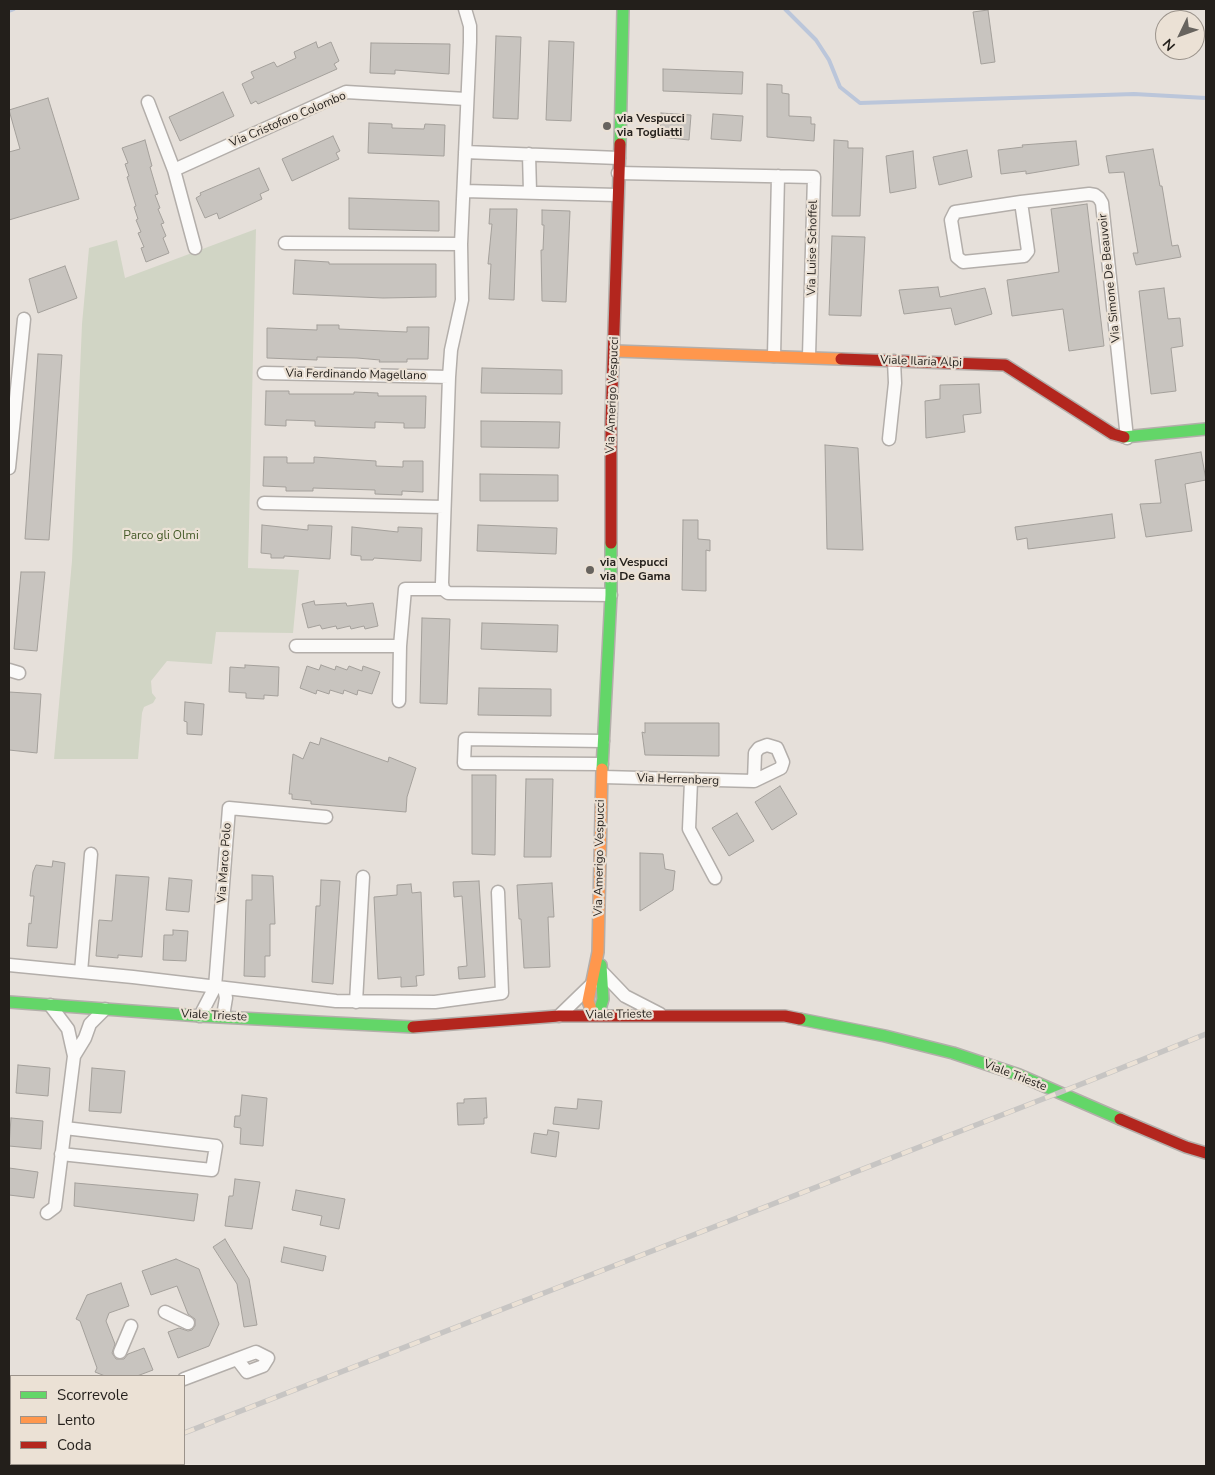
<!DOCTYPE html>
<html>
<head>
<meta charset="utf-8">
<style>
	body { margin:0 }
	#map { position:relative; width:1215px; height:1475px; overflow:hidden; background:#e6e0da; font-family:"Nunito Sans",sans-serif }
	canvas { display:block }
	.frame { position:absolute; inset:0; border:10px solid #231f1b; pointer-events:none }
	.legend { position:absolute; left:10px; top:1375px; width:175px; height:90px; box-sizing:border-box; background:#ebe1d5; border:1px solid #9b938b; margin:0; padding:6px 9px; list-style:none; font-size:15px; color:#231f1b }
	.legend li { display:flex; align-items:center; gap:10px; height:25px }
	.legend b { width:25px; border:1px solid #9b938b }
	.north { position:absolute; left:1155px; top:10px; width:50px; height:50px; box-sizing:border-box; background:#ebe1d5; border:1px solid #9b938b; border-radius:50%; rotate:228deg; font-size:14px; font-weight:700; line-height:20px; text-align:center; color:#231f1b }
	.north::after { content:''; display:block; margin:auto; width:18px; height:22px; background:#67635e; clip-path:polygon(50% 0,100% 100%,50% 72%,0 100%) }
</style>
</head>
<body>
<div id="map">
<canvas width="1215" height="1475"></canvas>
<div class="frame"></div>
<ul class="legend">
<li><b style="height:6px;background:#63d668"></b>Scorrevole</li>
<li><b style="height:6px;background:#ff974d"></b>Lento</li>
<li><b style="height:6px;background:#b3261e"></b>Coda</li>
</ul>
<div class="north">N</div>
</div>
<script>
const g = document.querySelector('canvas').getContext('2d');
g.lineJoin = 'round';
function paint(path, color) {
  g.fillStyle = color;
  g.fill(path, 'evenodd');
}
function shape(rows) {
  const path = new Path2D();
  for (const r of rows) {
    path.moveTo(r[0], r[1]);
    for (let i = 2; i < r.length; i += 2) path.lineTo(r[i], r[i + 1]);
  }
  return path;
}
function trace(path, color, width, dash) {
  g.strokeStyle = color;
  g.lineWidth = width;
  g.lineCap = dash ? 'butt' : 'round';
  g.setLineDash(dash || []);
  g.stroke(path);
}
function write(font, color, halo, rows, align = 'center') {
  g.font = font + ' "Nunito Sans",sans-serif';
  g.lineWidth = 4.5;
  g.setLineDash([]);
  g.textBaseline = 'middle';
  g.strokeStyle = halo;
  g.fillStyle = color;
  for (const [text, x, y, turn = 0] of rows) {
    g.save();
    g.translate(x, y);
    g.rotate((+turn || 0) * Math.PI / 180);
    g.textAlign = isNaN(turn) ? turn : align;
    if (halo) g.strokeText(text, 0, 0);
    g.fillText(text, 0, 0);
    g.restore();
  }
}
const green = shape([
	[256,229,248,568,299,570,293,633,216,632,212,664,167,661,151,681,152,693,156,698,153,703,144,707,142,713,138,759,54,759,72,561,82,324,89,248,117,240,125,278]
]);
const stream = shape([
	[785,9,816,40,829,60,840,87,860,103,1134,94,1206,98],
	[9,11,14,9]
]);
const building = shape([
	[988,10,995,62,981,64,973,12,988,10],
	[496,36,521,37,518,119,493,118,496,36],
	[549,41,574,42,571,121,546,120,549,41],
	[316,42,318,48,331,42,339,61,334,64,337,69,258,104,256,101,251,104,242,84,254,78,251,72,274,62,277,67,296,58,294,52,316,42],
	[371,43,450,44,449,74,395,70,395,74,370,73,371,43],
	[663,69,743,72,742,94,663,91,663,69],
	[767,84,782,85,782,93,789,94,789,116,811,117,811,124,815,124,814,141,767,137,767,84],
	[223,92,234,116,180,141,169,117,223,92],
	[48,98,79,199,9,220,9,152,20,149,9,110,48,98],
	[661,113,691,115,689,140,660,137,661,113],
	[713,114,743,116,741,141,711,139,713,114],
	[369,123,392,124,392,128,424,129,425,124,445,125,444,156,368,153,369,123],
	[333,136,340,151,336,153,339,159,292,181,282,159,333,136],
	[145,140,152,166,150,167,158,194,155,195,160,208,158,209,164,223,161,224,166,236,163,238,169,253,146,262,141,248,144,247,138,233,141,232,136,220,138,219,134,207,136,206,127,177,129,176,125,164,128,163,122,148,145,140],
	[834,140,848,141,848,148,863,148,860,216,832,216,834,140],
	[1076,141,1079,165,1026,174,1026,171,1001,174,998,150,1023,147,1022,145,1076,141],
	[1153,149,1160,186,1162,186,1172,246,1178,245,1181,257,1136,265,1133,253,1138,253,1124,172,1109,173,1106,156,1153,149],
	[967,150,972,177,939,185,933,157,967,150],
	[913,151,916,188,890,193,886,156,913,151],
	[259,168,269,190,260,194,262,199,219,219,217,213,205,218,196,198,201,195,200,193,259,168],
	[349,198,439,201,439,231,349,229,349,198],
	[1087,204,1104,346,1069,351,1063,309,1012,316,1007,280,1059,272,1051,209,1087,204],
	[490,209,517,209,514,300,489,299,491,264,488,264,492,224,489,224,490,209],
	[542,210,570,211,566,302,542,301,541,250,543,250,544,225,542,225,542,210],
	[832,236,865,237,861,316,829,315,832,236],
	[295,260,329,262,329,264,436,264,436,297,383,298,293,294,295,260],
	[65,266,77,298,38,313,29,279,65,266],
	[938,287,940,297,985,288,992,314,955,325,951,308,904,314,899,290,938,287],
	[1164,288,1168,319,1180,318,1183,346,1171,348,1176,391,1151,394,1139,291,1164,288],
	[317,325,339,325,339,329,407,332,407,327,429,327,428,359,407,359,407,362,379,362,380,360,357,358,317,357,317,360,267,358,267,328,317,330,317,325],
	[38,354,62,355,49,540,25,539,38,354],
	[482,368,562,370,562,394,481,393,482,368],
	[979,384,981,413,963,415,965,432,926,438,925,401,940,399,940,385,979,384],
	[266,391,289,391,289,394,354,394,354,392,378,393,378,396,426,396,425,428,404,428,404,423,375,422,375,428,315,426,315,421,286,420,286,426,265,425,266,391],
	[481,421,560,422,559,448,481,447,481,421],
	[825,445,858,448,863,550,827,549,825,445],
	[1201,452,1206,480,1185,484,1192,531,1146,537,1140,504,1161,503,1155,460,1201,452],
	[264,457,287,457,287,463,314,463,314,457,376,461,376,466,403,467,403,461,423,461,423,492,402,491,402,495,375,494,375,490,313,488,313,491,286,491,286,487,263,486,264,457],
	[480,474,558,475,558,501,480,501,480,474],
	[1112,514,1115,538,1028,549,1027,538,1017,540,1015,527,1112,514],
	[683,520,698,520,698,539,710,540,710,551,706,550,706,591,682,590,683,520],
	[262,525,308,530,308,525,332,526,330,559,284,556,284,558,271,558,271,554,261,553,262,525],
	[478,525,557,528,556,554,477,551,478,525],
	[352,527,398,532,398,527,422,528,421,561,374,558,373,560,361,560,361,556,351,555,352,527],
	[21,572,45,572,37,651,14,649,21,572],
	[314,601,315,605,346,603,347,606,373,603,378,626,365,629,364,626,351,629,350,626,337,629,336,626,322,629,320,625,308,628,302,604,314,601],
	[422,618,450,619,447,704,420,703,422,618],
	[482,623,558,625,557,652,481,649,482,623],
	[245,665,279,667,278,696,264,695,264,699,246,698,246,693,229,692,230,667,245,668,245,665],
	[321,665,335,670,336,666,347,670,349,666,362,671,363,666,380,672,372,694,358,690,357,695,344,690,343,694,330,690,329,694,317,690,316,694,300,688,307,666,319,670,321,665],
	[479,688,551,689,551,716,478,715,479,688],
	[9,692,41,694,37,753,9,750,9,692],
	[185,702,204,704,202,735,187,734,187,722,184,721,185,702],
	[645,723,719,723,719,756,645,755,642,732,645,733,645,723],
	[321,738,388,762,389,757,416,768,407,797,406,812,311,804,311,801,292,799,292,794,289,794,293,754,303,759,310,742,319,745,321,738],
	[472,775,496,775,495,855,472,854,472,775],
	[526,779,553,779,551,857,524,857,526,779],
	[780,786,797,814,772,830,755,802,780,786],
	[737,813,754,841,729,856,712,828,737,813],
	[640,853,663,854,665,869,675,871,673,890,640,911,640,853],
	[53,861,65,863,57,948,27,946,29,923,31,924,34,896,30,896,33,872,36,865,52,867,53,861],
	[116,875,149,877,142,957,118,955,118,958,96,956,99,920,112,921,116,875],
	[252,875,273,876,275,924,270,924,270,956,265,956,265,977,244,976,246,900,252,900,252,875],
	[169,878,192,880,189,912,166,910,169,878],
	[321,880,340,881,333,984,312,982,316,906,320,906,321,880],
	[479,881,485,977,459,979,458,967,467,966,462,896,454,897,453,882,479,881],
	[552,883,554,917,548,917,550,967,524,968,521,919,519,919,517,885,552,883],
	[411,884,412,893,421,892,424,975,416,976,417,986,401,987,401,977,378,979,374,897,397,895,397,885,411,884],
	[173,930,188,931,186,961,163,960,164,935,173,935,173,930],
	[18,1065,50,1068,48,1096,16,1093,18,1065],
	[92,1068,125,1071,121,1113,89,1111,92,1068],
	[242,1095,267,1098,263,1146,240,1144,241,1128,234,1127,235,1116,240,1116,242,1095],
	[486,1098,487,1118,484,1118,484,1124,458,1125,457,1103,464,1103,464,1099,486,1098],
	[578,1099,602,1101,599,1129,553,1124,555,1107,577,1109,578,1099],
	[11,1118,43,1121,41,1149,9,1146,11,1118],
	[548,1130,559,1132,556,1157,531,1153,534,1133,547,1135,548,1130],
	[9,1168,38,1172,34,1198,9,1195,9,1168],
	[235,1179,260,1182,252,1229,225,1226,229,1196,233,1196,235,1179],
	[75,1183,198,1194,194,1221,74,1206,75,1183],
	[296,1190,345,1199,339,1229,320,1225,322,1216,292,1210,296,1190],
	[225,1239,249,1279,257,1325,244,1327,237,1284,213,1247,225,1239],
	[284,1247,326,1256,323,1271,281,1262,284,1247],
	[176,1259,199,1269,219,1324,209,1346,178,1358,168,1332,179,1328,188,1331,192,1330,195,1326,195,1319,188,1314,177,1286,151,1295,142,1271,176,1259],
	[121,1283,129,1306,109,1313,106,1321,115,1344,112,1353,116,1359,124,1359,128,1354,144,1348,153,1370,137,1376,105,1376,95,1372,97,1368,80,1321,76,1319,87,1295,121,1283]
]);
const street = shape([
	[148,102,174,170,195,248],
	[465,152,619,158],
	[529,154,530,192],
	[174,170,346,92,466,99],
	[618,173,814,177,809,356],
	[464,191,617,195],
	[1021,202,1028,251,1024,256,963,262,957,257,951,220,955,212,1021,202,1089,194,1095,195,1099,198,1102,203,1127,438],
	[285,243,461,244],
	[774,356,778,176],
	[264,373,449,377],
	[889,439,895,383,894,361],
	[9,468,24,319],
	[264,503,444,507],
	[443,589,442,583,449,377,451,350,462,300,461,244,470,42,470,26,465,9],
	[443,589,448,593,611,595],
	[296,646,400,646,405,589,443,589],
	[9,670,19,673],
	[399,701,400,646],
	[602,764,464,763,465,739,603,741],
	[603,777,754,781,781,768,783,762,777,748,767,745,759,748,755,753,754,781],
	[691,781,689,829,715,878],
	[9,965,133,977,336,1001,435,1002,502,993,498,892],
	[81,972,91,854],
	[603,973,625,996,660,1014],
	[356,1002,363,877],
	[200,1016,215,987,229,808,326,817],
	[223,1016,226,998,224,988],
	[559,1016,591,985],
	[74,1056,85,1038,90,1024,105,1009],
	[61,1154,212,1170,216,1146,65,1128],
	[47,1213,55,1207,74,1056,68,1029,50,1005],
	[165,1312,188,1323],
	[120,1352,131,1326],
	[184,1379,237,1359,256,1352,268,1358,263,1366,247,1372,237,1359],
	[9,1390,11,1390]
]);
const fast = shape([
	[620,144,623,9],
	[1124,437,1206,429],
	[602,769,611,595,611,543],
	[9,1002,200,1016,413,1027],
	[593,1015,600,1009,603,999,601,965],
	[800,1019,885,1036,953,1053,1019,1075,1120,1119]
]);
const slow = shape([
	[615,351,841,359],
	[593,1015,588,1001,598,952,602,769]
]);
const jam = shape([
	[841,359,1005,365,1113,434,1124,437],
	[611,543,611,423,620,144],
	[413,1027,559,1016,785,1016,800,1019],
	[1120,1119,1186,1147,1206,1153]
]);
const rail = shape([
	[184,1433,1084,1083,1206,1034],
	[93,1466,100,1464]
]);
const markers = [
	[607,126,5,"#67635e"],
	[590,570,5,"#67635e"]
];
const poiNames = [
	["via Vespucci",617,119],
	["via Togliatti",617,133],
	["via Vespucci",600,563],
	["via De Gama",600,577]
];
const streetNames = [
	["Via Cristoforo Colombo",288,120,-23],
	["Via Luise Schoffel",813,248,-89],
	["Via Simone De Beauvoir",1110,278,-96],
	["Viale Ilaria Alpi",921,362,2],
	["Via Ferdinando Magellano",356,375,1],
	["Via Amerigo Vespucci",613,395,-88],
	["Via Herrenberg",678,780,2],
	["Via Amerigo Vespucci",600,858,-89],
	["Via Marco Polo",225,863,-86],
	["Viale Trieste",619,1015,-1],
	["Viale Trieste",214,1016,3],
	["Viale Trieste",1015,1076,21]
];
const parkNames = [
	["Parco gli Olmi",161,536]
];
paint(green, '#d1d5c5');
trace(stream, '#bbc6da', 4);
paint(building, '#c8c4bf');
trace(building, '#a4a09b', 1);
trace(street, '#b3aeaa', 15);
trace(fast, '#b3aeaa', 14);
trace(slow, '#b3aeaa', 14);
trace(jam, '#b3aeaa', 14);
trace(street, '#fbfaf9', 12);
trace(fast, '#63d668', 11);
trace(slow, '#ff974d', 11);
trace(jam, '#b3261e', 11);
trace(rail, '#c7c5c3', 5.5);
trace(rail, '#ebe1d5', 4, [11]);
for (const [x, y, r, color] of markers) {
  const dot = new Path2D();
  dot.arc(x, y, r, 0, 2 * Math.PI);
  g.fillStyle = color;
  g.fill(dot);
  trace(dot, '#ebe1d5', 2);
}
write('bold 12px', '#231f1b', '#ebe1d5', poiNames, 'left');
write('12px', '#231f1b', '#ebe1d5', streetNames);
write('12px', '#455a28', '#ebe1d5', parkNames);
</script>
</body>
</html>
